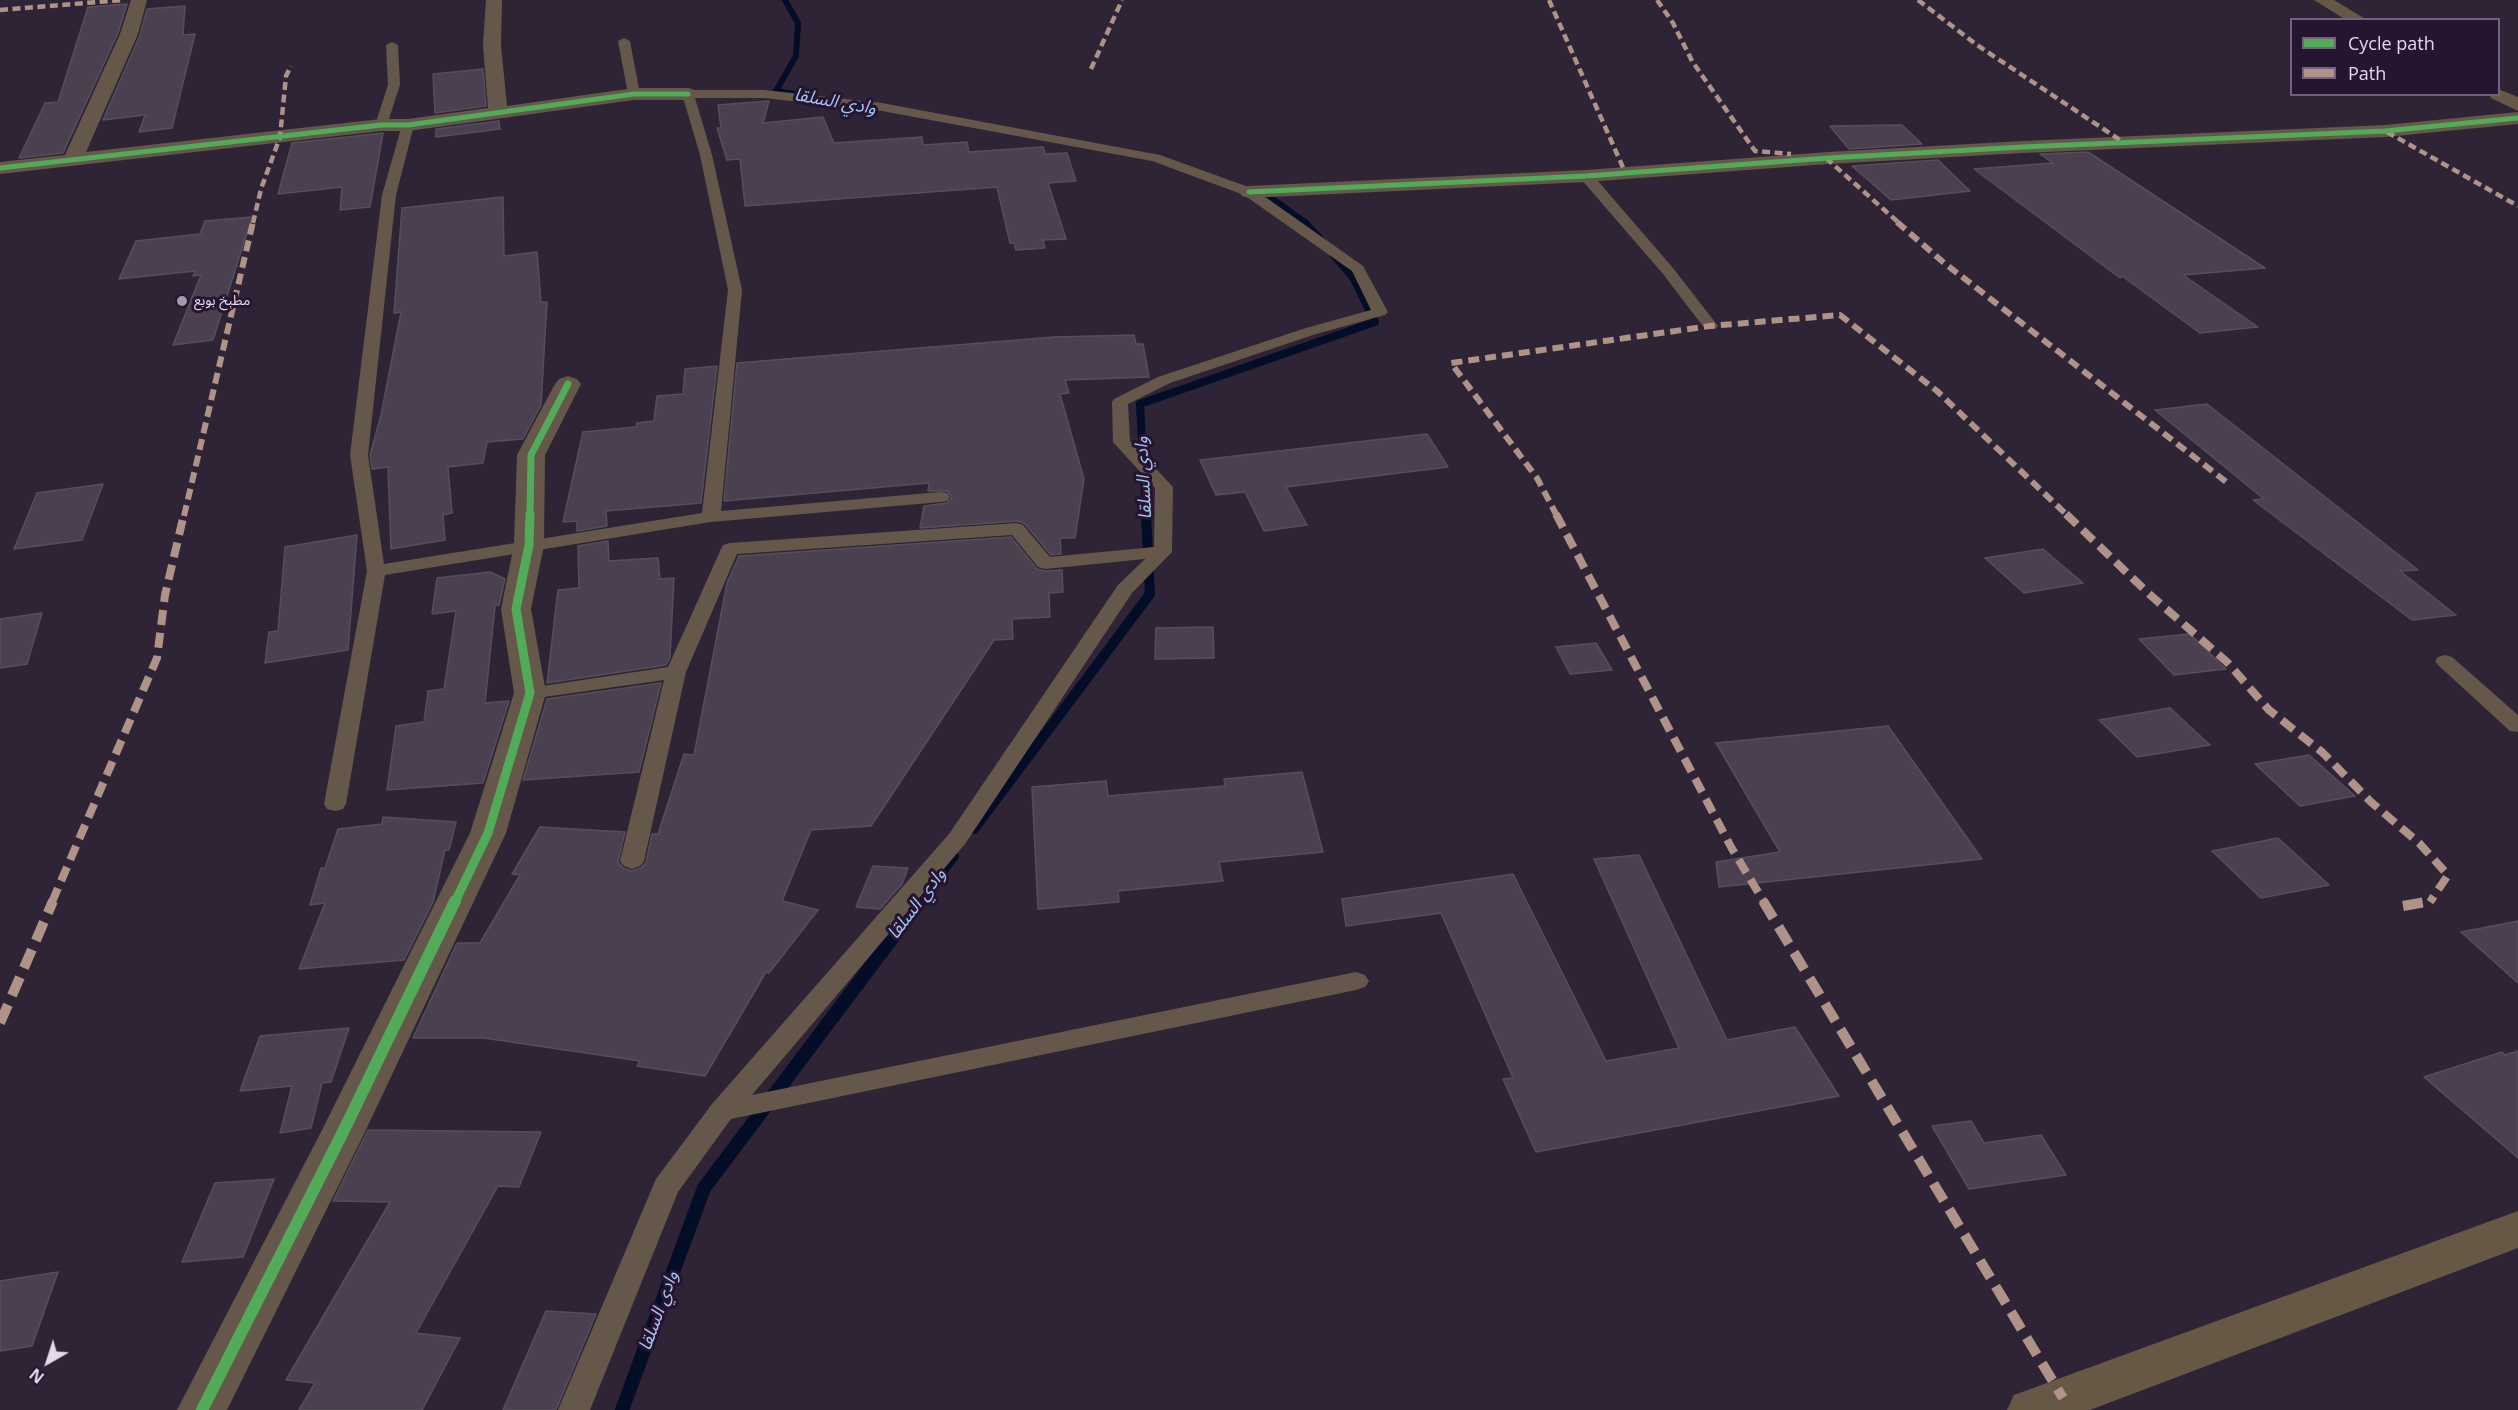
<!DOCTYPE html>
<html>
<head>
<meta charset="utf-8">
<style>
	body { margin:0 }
	#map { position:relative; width:2518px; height:1410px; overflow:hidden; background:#2f2435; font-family:"Open Sans",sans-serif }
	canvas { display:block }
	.legend { position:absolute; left:2290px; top:18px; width:210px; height:78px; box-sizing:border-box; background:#271430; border:2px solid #73627b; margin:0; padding:8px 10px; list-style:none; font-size:18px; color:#e4d8eb }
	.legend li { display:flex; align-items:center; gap:12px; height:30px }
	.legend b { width:30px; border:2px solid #73627b }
	.north { position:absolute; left:18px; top:1332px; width:60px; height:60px; -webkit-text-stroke:4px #271430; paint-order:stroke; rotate:219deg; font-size:16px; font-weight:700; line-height:24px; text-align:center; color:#e4d8eb }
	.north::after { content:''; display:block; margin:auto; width:21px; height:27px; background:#e4d8eb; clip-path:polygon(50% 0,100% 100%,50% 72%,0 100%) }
</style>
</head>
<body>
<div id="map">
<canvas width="2518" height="1410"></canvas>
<ul class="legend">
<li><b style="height:8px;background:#51ab58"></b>Cycle path</li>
<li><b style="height:8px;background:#af9288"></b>Path</li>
</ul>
<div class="north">N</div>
</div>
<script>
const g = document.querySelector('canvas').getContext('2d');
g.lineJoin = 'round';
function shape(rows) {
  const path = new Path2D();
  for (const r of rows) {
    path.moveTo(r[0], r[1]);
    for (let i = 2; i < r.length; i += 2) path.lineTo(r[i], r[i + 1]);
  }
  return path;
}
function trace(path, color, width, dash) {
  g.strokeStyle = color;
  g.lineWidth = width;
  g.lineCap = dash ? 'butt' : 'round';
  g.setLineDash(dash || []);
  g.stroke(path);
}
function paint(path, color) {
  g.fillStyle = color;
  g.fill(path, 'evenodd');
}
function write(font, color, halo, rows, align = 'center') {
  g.font = font + ' "Open Sans","Noto Sans Arabic",sans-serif';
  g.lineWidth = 6;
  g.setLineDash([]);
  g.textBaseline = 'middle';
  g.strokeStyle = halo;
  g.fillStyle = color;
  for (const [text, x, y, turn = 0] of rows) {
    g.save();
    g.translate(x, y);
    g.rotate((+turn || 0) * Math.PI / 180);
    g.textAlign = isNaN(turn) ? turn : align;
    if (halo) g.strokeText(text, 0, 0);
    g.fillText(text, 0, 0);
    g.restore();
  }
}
const streamFar3 = shape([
	[785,0,798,23,796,56,776,91,795,94],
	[1259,192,1266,194,1306,223]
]);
const streamFar2 = shape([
	[1304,222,1320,239],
	[1146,516,1140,404,1375,322,1354,279,1334,255]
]);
const streamFar1 = shape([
	[974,829,1150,594,1146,514],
	[919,902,954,856]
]);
const stream = shape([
	[622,1410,704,1188,920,901]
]);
const building = shape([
	[127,4,118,33,63,153,19,158,45,103,58,102,88,7,127,4],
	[185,6,183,35,195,34,172,128,139,132,145,115,103,120,140,35,147,9,185,6],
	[483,69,486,106,435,113,433,74,483,69],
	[769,101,763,123,823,117,834,143,922,137,923,145,967,142,969,152,1043,147,1045,154,1067,153,1076,181,1048,183,1066,239,1043,240,1045,248,1016,250,1014,243,1010,243,997,187,745,206,740,159,727,160,717,128,721,128,718,105,769,101],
	[499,121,500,129,436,137,436,129,499,121],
	[1902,125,1922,144,1849,149,1830,126,1902,125],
	[383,133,370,207,340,210,342,187,278,194,292,143,383,133],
	[2088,152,2265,268,2183,275,2258,327,2200,333,2122,276,2120,278,1974,169,2053,163,2040,154,2088,152],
	[1938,160,1970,191,1891,200,1852,166,1938,160],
	[503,197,504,256,537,252,541,302,547,302,541,405,523,439,487,442,483,463,448,467,452,513,443,515,445,540,391,549,388,467,372,469,370,455,381,415,401,312,394,313,402,208,503,197],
	[252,217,213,340,173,345,201,275,193,276,195,271,119,279,136,241,200,234,205,221,252,217],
	[1134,335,1136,344,1143,344,1149,377,1065,380,1069,393,1060,394,1084,479,1075,538,1060,538,1061,554,1051,555,1025,524,1018,521,920,528,924,506,947,503,952,497,947,491,928,491,929,483,724,501,737,363,1054,337,1134,335],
	[717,366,701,503,606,511,607,526,577,531,577,521,563,522,583,432,636,427,637,423,654,421,657,396,683,394,685,369,717,366],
	[2207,404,2418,570,2400,571,2456,615,2412,620,2253,500,2264,499,2155,410,2207,404],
	[1427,434,1448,467,1286,487,1307,525,1264,531,1245,492,1216,495,1200,460,1427,434],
	[103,484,82,540,14,549,37,493,103,484],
	[357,535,348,650,265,663,269,632,278,631,285,547,357,535],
	[1011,537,1037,569,1045,571,1062,570,1063,592,1049,593,1050,617,1012,619,1013,639,994,640,871,826,811,830,782,901,818,910,769,973,766,972,705,1076,637,1066,640,1061,484,1038,413,1038,457,943,480,943,520,875,512,874,540,827,625,832,618,862,623,868,631,871,641,868,646,862,652,834,658,834,684,754,694,755,727,583,739,556,1011,537],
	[608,541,609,561,658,558,660,579,674,578,670,658,666,665,547,683,558,590,579,588,578,546,608,541],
	[2043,549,2083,583,2024,593,1985,558,2043,549],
	[490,572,505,579,499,605,495,606,485,703,509,701,483,783,387,790,396,726,424,722,428,691,444,689,456,611,432,614,437,578,490,572],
	[42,613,27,664,0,668,0,619,42,613],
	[1213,627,1214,658,1155,659,1156,628,1213,627],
	[2190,634,2226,669,2174,675,2139,639,2190,634],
	[1596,643,1612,670,1570,674,1556,647,1596,643],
	[661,683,639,772,523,780,547,699,661,683],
	[2170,708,2210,745,2137,757,2099,720,2170,708],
	[1888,726,1982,859,1719,887,1716,862,1780,852,1716,743,1888,726],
	[2309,755,2355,796,2300,806,2255,764,2309,755],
	[1302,772,1323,852,1219,862,1223,881,1118,891,1119,902,1038,909,1032,787,1106,781,1108,796,1225,786,1224,779,1302,772],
	[383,817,456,822,449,850,445,850,433,902,404,960,299,969,325,903,310,905,321,868,325,868,338,829,382,824,383,817],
	[2278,838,2329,885,2261,898,2212,851,2278,838],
	[1639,855,1727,1040,1795,1027,1839,1096,1536,1152,1503,1079,1513,1078,1441,913,1346,926,1342,899,1513,874,1606,1061,1679,1048,1594,859,1639,855],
	[873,866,908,868,902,884,880,909,856,907,873,866],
	[2518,921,2518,983,2461,932,2518,921],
	[349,1028,331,1082,322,1083,311,1128,280,1133,292,1086,240,1091,260,1036,349,1028],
	[2518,1051,2518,1158,2424,1077,2502,1052,2505,1055,2518,1051],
	[1971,1121,1984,1143,2041,1135,2066,1175,1969,1189,1932,1126,1971,1121],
	[368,1130,541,1132,519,1187,498,1186,416,1333,460,1338,422,1410,299,1410,315,1383,286,1380,390,1202,333,1201,368,1130],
	[274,1179,243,1257,182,1262,215,1183,274,1179],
	[58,1272,32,1346,0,1351,0,1281,58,1272],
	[546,1311,596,1314,556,1410,503,1410,546,1311]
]);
const lane = shape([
	[624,38,630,41,640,94,634,98,628,94,618,41,624,38],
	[392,42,398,45,400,85,387,125,381,129,375,125,388,85,386,45,392,42],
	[688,90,764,90,882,103,1160,155,1254,189,1363,266,1388,312,1385,315,1316,334,1170,383,1128,404,1130,441,1173,487,1172,552,1132,593,965,844,752,1095,1356,972,1365,975,1369,981,1365,987,1356,990,731,1119,678,1192,590,1410,558,1410,656,1179,712,1104,949,834,1118,585,1145,559,1045,569,1038,567,1012,535,737,554,686,672,644,861,640,866,632,869,624,866,620,861,664,680,530,699,523,697,520,693,523,689,668,667,721,549,723,545,730,543,1017,523,1023,525,1050,557,1154,547,1155,488,1113,442,1112,402,1114,399,1158,377,1306,328,1371,310,1352,271,1244,195,1152,161,882,111,764,98,695,98,712,155,742,290,721,511,941,492,947,493,950,497,947,501,941,502,711,522,385,575,346,804,343,809,335,811,327,809,324,804,367,571,350,455,382,195,402,125,408,121,414,125,396,195,368,455,384,564,702,513,728,290,700,155,682,94,688,90],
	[1586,172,1591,173,1673,268,1718,326,1715,329,1705,329,1663,274,1581,179,1579,176,1586,172],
	[2445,655,2452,657,2518,715,2518,732,2510,731,2438,665,2435,661,2438,657,2445,655]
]);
const street = shape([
	[131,0,147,0,138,34,86,152,381,119,408,119,488,108,483,45,486,0,502,0,501,45,507,106,634,88,688,88,695,90,697,94,695,98,688,100,634,100,408,131,381,131,0,174,0,162,65,155,120,34,131,0],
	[2518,112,2518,124,2385,137,2023,153,1828,164,1586,182,1249,198,1242,196,1239,192,1242,188,1249,186,1586,170,1828,152,2023,141,2385,125,2518,112],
	[568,376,577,379,581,384,545,455,544,545,531,609,546,693,506,833,364,1134,227,1410,177,1410,320,1134,470,833,514,693,501,609,514,545,517,455,555,384,559,379,568,376]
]);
const secondary = shape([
	[2314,0,2334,0,2367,20,2346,20,2314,0],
	[2498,89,2518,97,2518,111,2491,98,2489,94,2498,94,2498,89],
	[2518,1211,2518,1248,2090,1410,2007,1410,2014,1395,2518,1211]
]);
const quietFar3 = shape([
	[1549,0,1625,172],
	[1657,0,1673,23,1692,61,1755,151,1791,154],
	[1918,0,1977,45,2123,142],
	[0,10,122,0],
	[1091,69,1122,0],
	[2387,132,2518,206],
	[1826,158,1899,223],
	[253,223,261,189,280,137,286,76,291,66]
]);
const quietFar2 = shape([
	[1897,222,1943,262,2229,484],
	[184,516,253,222],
	[1557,516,1537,478,1451,363,1710,326,1840,315,1937,391,2068,516]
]);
const quietFar1 = shape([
	[1556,514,1731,847,1764,902],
	[2066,514,2148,593,2227,662,2269,710,2322,752,2371,802,2419,843,2448,875,2430,902],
	[52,902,157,658,165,595,184,514]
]);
const quiet = shape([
	[1763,901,2063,1398],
	[2403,906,2431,901],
	[0,1023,53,901]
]);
const cyclewayFar3 = shape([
	[0,168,381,125,408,125,634,94,688,94],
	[1249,192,1586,176,1828,158,2023,147,2385,131,2518,118]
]);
const cyclewayFar2 = shape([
	[530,516,531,455,568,384]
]);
const cyclewayFar1 = shape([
	[455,902,488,833,530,693,516,609,529,545,530,514]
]);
const cycleway = shape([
	[202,1410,342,1134,455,901]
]);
const markers = [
	[182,301,6,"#a599ab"]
];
const farPoinames = [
	["مطبخ بوبع",194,301]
];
const waterNames = [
	["وادي السلقا",835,102,10],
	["وادي السلقا",1144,478,-93],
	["وادي السلقا",917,904,-53],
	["وادي السلقا",659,1311,-70]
];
trace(streamFar3, '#040d27', 6);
trace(streamFar2, '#040d27', 8);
trace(streamFar1, '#040d27', 10);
trace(stream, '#040d27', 14);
paint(building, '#4a404f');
trace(building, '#574e5c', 1.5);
paint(lane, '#65584a');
paint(street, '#65584a');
paint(secondary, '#675745');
trace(quietFar3, '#af9288', 4.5, [8, 4.5]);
trace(quietFar2, '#af9288', 6, [11, 6]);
trace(quietFar1, '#af9288', 8, [15, 8]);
trace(quiet, '#af9288', 10, [20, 10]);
trace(cyclewayFar3, '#51ab58', 5);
trace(cyclewayFar2, '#51ab58', 7);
trace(cyclewayFar1, '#51ab58', 9);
trace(cycleway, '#51ab58', 12);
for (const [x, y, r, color] of markers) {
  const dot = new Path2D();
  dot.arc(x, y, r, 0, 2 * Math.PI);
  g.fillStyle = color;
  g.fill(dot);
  trace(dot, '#271430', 2);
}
write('14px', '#e4d8eb', '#271430', farPoinames, 'left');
write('italic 18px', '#a0c4f1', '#271430', waterNames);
</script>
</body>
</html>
